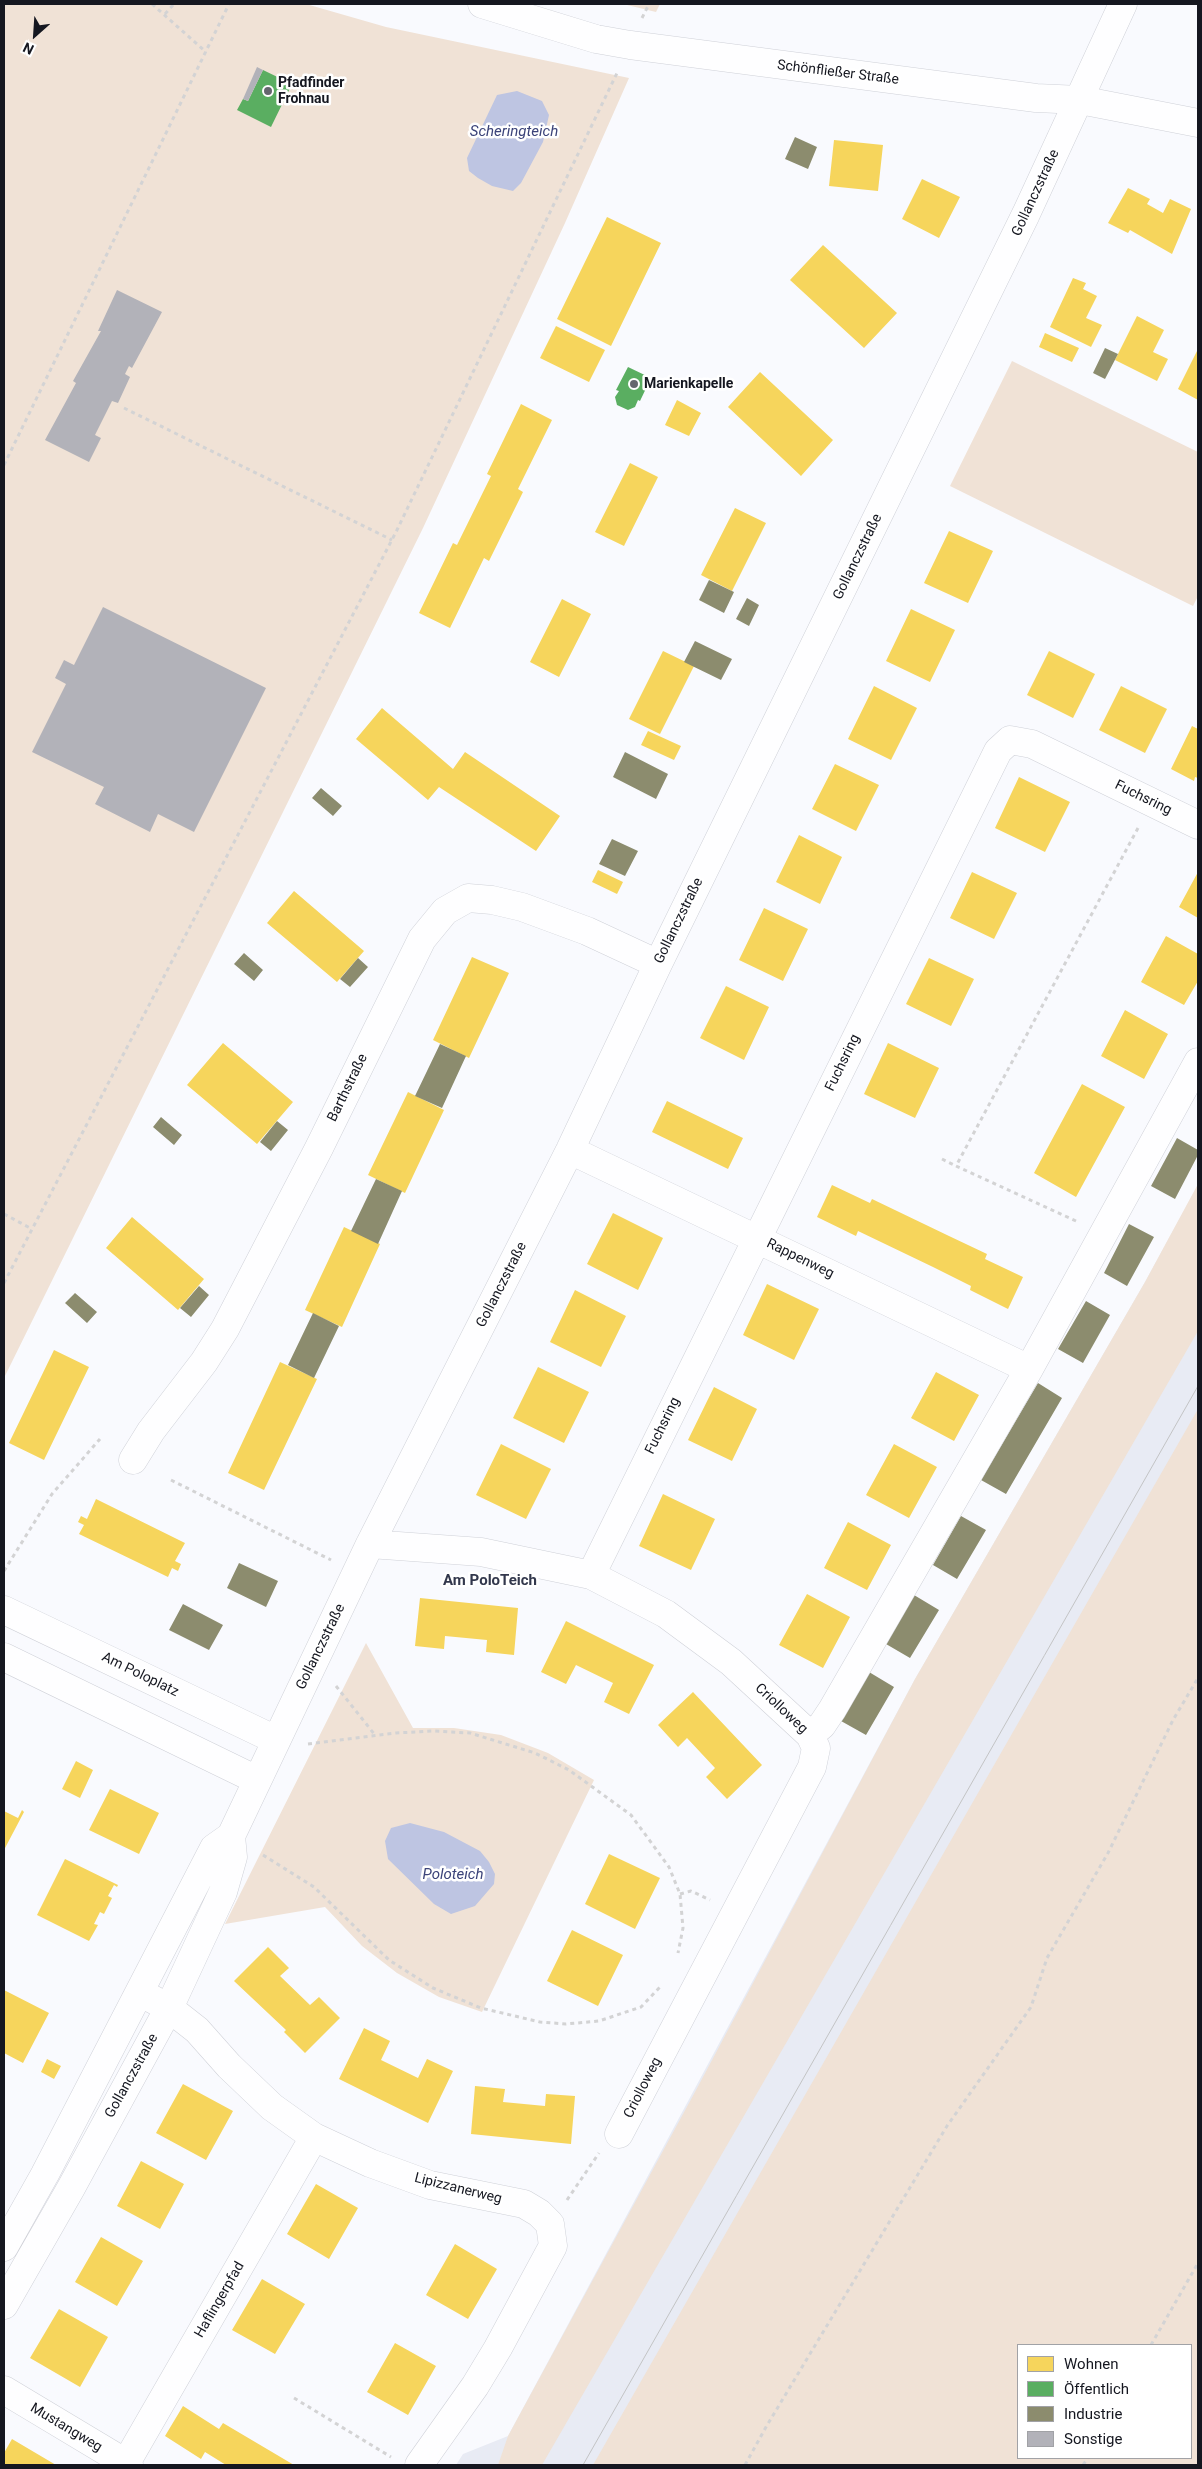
<!DOCTYPE html>
<html>
<head>
<meta charset="utf-8">
<style>
	body { margin:0 }
	#map { position:relative; width:1202px; height:2469px; overflow:hidden; background:#f9fafe; font-family:Roboto,sans-serif }
	canvas { display:block }
	.frame { position:absolute; inset:0; border:5px solid #151720; pointer-events:none }
	.legend { position:absolute; left:1017px; top:2344px; width:175px; height:115px; box-sizing:border-box; background:#fff; border:1px solid #a1a2a6; margin:0; padding:6px 9px; list-style:none; font-size:15px; color:#151720 }
	.legend li { display:flex; align-items:center; gap:10px; height:25px }
	.legend b { width:25px; border:1px solid #a1a2a6 }
	.north { position:absolute; left:10px; top:10px; width:50px; height:50px; -webkit-text-stroke:4px #fff; paint-order:stroke; rotate:206deg; font-size:14px; font-weight:700; line-height:20px; text-align:center; color:#151720 }
	.north::after { content:''; display:block; margin:auto; width:18px; height:22px; background:#151720; clip-path:polygon(50% 0,100% 100%,50% 72%,0 100%) }
</style>
</head>
<body>
<div id="map">
<canvas width="1202" height="2469"></canvas>
<div class="frame"></div>
<ul class="legend">
<li><b style="height:14px;background:#f6d55c"></b>Wohnen</li>
<li><b style="height:14px;background:#5aae61"></b>Öffentlich</li>
<li><b style="height:14px;background:#8c8c6e"></b>Industrie</li>
<li><b style="height:14px;background:#b2b2b9"></b>Sonstige</li>
</ul>
<div class="north">N</div>
</div>
<script>
const g = document.querySelector('canvas').getContext('2d');
g.lineJoin = 'round';
function paint(path, color) {
  g.fillStyle = color;
  g.fill(path, 'evenodd');
}
function shape(rows) {
  const path = new Path2D();
  for (const r of rows) {
    path.moveTo(r[0], r[1]);
    for (let i = 2; i < r.length; i += 2) path.lineTo(r[i], r[i + 1]);
  }
  return path;
}
function trace(path, color, width, dash) {
  g.strokeStyle = color;
  g.lineWidth = width;
  g.lineCap = dash ? 'butt' : 'round';
  g.setLineDash(dash || []);
  g.stroke(path);
}
function write(font, color, halo, rows, align = 'center') {
  g.font = font + ' Roboto,sans-serif';
  g.lineWidth = 5;
  g.setLineDash([]);
  g.textBaseline = 'middle';
  g.strokeStyle = halo;
  g.fillStyle = color;
  for (const [text, x, y, turn = 0] of rows) {
    g.save();
    g.translate(x, y);
    g.rotate((+turn || 0) * Math.PI / 180);
    g.textAlign = isNaN(turn) ? turn : align;
    if (halo) g.strokeText(text, 0, 0);
    g.fillText(text, 0, 0);
    g.restore();
  }
}
const built = shape([
	[1198,1185,1198,1593,689,2465,456,2465,463,2454,508,2436,915,1679,1145,1282]
]);
const green = shape([
	[4,4,306,4,386,27,629,78,565,223,423,528,4,1378],
	[623,4,660,4,656,12],
	[1012,361,1198,452,1198,596,1193,606,950,486],
	[1198,1184,1198,1331,542,2465,498,2465,508,2436,695,2092,915,1679,1145,1282],
	[1198,1409,1198,2465,593,2465],
	[1018,2345,1191,2345,1191,2458,1018,2458],
	[366,1643,413,1728,454,1728,501,1735,548,1753,594,1780,482,2012,439,1997,397,1973,362,1946,325,1907,225,1924]
]);
const water = shape([
	[517,91,542,101,549,115,543,142,521,183,513,191,492,186,478,178,469,171,467,158,497,95],
	[410,1823,444,1832,480,1851,489,1862,495,1874,494,1884,475,1906,451,1914,434,1904,388,1859,385,1841,391,1828]
]);
const homes = shape([
	[834,140,883,145,878,191,829,186],
	[922,179,960,197,939,238,902,219],
	[1128,188,1150,199,1147,204,1163,213,1170,199,1191,209,1172,254,1130,230,1128,233,1108,223],
	[607,217,661,243,611,346,557,319],
	[823,245,897,313,864,348,790,280],
	[1073,278,1086,283,1083,289,1097,296,1086,318,1102,325,1091,347,1050,327],
	[1137,316,1164,330,1153,352,1168,359,1157,381,1115,360],
	[556,326,605,350,589,382,540,358],
	[1045,333,1079,348,1072,362,1039,347],
	[1198,349,1198,400,1178,389],
	[760,372,833,440,801,476,728,407],
	[677,400,701,413,689,436,665,425],
	[521,404,552,420,518,489,523,492,489,561,484,558,450,628,419,613,453,543,457,545,491,476,487,474],
	[630,463,658,477,624,546,595,532],
	[735,508,766,523,732,591,701,575],
	[949,531,993,551,968,603,924,583],
	[562,599,591,614,559,677,530,662],
	[911,609,955,630,930,682,886,661],
	[663,651,694,666,660,734,629,719],
	[1049,651,1095,674,1073,718,1027,695],
	[874,686,917,708,891,760,848,739],
	[1121,686,1167,709,1145,753,1099,730],
	[382,708,453,769,465,752,560,816,536,851,439,787,428,800,356,739],
	[1192,726,1198,729,1198,778,1195,777,1194,781,1171,769],
	[648,731,681,746,674,760,641,745],
	[835,764,879,785,856,831,812,809],
	[1019,777,1070,802,1045,852,995,828],
	[799,835,842,857,820,904,776,882],
	[598,870,623,882,617,894,592,882],
	[972,872,1017,893,994,939,950,918],
	[1198,872,1198,918,1179,907],
	[294,891,364,951,337,982,267,923],
	[764,908,808,929,783,981,739,960],
	[1166,936,1198,954,1198,981,1184,1005,1141,982],
	[472,957,509,973,469,1058,433,1040],
	[929,958,974,979,951,1026,906,1004],
	[726,986,769,1007,744,1060,700,1038],
	[1125,1010,1168,1034,1144,1079,1101,1056],
	[223,1043,293,1102,257,1144,187,1085],
	[888,1043,939,1068,915,1118,864,1094],
	[1082,1084,1125,1107,1076,1197,1034,1173],
	[408,1092,444,1110,405,1193,368,1175],
	[667,1101,743,1138,728,1169,652,1132],
	[832,1185,870,1203,872,1199,949,1236,987,1254,985,1259,1023,1277,1008,1309,970,1290,971,1286,933,1267,858,1231,856,1236,817,1217],
	[613,1213,663,1238,638,1290,587,1264],
	[132,1217,204,1279,178,1310,106,1248],
	[344,1227,380,1244,342,1327,305,1310],
	[767,1284,819,1309,794,1360,743,1335],
	[575,1290,626,1316,601,1367,550,1342],
	[54,1350,89,1367,44,1460,9,1443],
	[280,1362,317,1379,264,1490,228,1473],
	[538,1367,589,1392,564,1443,513,1418],
	[936,1372,979,1395,954,1441,911,1418],
	[714,1387,757,1409,732,1461,688,1440],
	[501,1444,551,1469,526,1519,476,1495],
	[894,1444,937,1467,909,1518,866,1495],
	[663,1494,715,1519,691,1570,639,1546],
	[96,1499,185,1543,175,1561,181,1564,178,1571,172,1568,168,1577,79,1534,84,1525,78,1522,81,1516,87,1519],
	[848,1522,891,1545,867,1590,824,1568],
	[807,1594,850,1617,823,1668,779,1645],
	[420,1598,518,1608,514,1655,486,1652,487,1640,445,1636,444,1649,415,1646],
	[566,1621,654,1665,629,1714,604,1702,613,1683,576,1665,566,1684,541,1672],
	[693,1692,762,1765,727,1799,706,1777,715,1768,687,1738,678,1747,658,1725],
	[76,1761,93,1770,80,1798,62,1789],
	[110,1789,159,1813,139,1854,89,1830],
	[22,1810,24,1812,4,1850,4,1811,18,1818],
	[609,1854,660,1878,635,1929,585,1904],
	[65,1859,118,1885,117,1887,114,1885,108,1896,112,1898,104,1914,100,1912,94,1924,98,1925,89,1941,37,1915],
	[572,1930,623,1955,598,2006,547,1981],
	[268,1947,289,1968,280,1976,310,2005,319,1997,340,2018,305,2053,284,2032,286,2030,234,1981],
	[4,1990,49,2013,23,2063,4,2053],
	[364,2028,390,2041,381,2060,418,2078,427,2059,453,2071,428,2123,339,2079],
	[47,2059,61,2066,54,2079,41,2072],
	[183,2084,233,2111,206,2160,156,2133],
	[475,2086,505,2089,503,2102,545,2106,546,2094,575,2096,571,2144,471,2134],
	[141,2161,184,2184,160,2229,117,2206],
	[316,2184,358,2208,329,2259,287,2234],
	[101,2237,143,2261,117,2306,75,2282],
	[455,2244,497,2269,468,2319,426,2295],
	[262,2279,305,2304,275,2354,232,2330],
	[59,2309,108,2337,80,2387,30,2358],
	[395,2343,436,2366,408,2415,367,2392],
	[183,2406,219,2429,223,2423,294,2465,226,2465,205,2452,201,2459,165,2436],
	[12,2439,56,2465,4,2465,4,2453]
]);
const public = shape([
	[263,70,292,84,271,127,237,110,243,99,248,101],
	[628,367,651,378,640,401,638,400,635,407,628,410,617,405,615,397,619,391,616,390]
]);
const industry = shape([
	[795,137,817,147,808,169,785,159],
	[1105,348,1118,354,1105,379,1093,373],
	[709,580,734,592,724,613,699,600],
	[747,598,759,605,749,626,736,619],
	[695,641,732,659,721,680,684,662],
	[625,752,668,774,656,799,613,777],
	[321,788,342,806,333,816,312,798],
	[612,839,638,851,625,876,599,864],
	[244,953,263,970,254,981,234,964],
	[358,958,368,967,350,987,340,979],
	[440,1044,466,1056,442,1108,415,1096],
	[161,1117,182,1135,174,1145,153,1127],
	[277,1121,288,1130,271,1151,260,1142],
	[1177,1138,1198,1150,1198,1155,1175,1199,1151,1186],
	[376,1179,402,1191,378,1244,351,1231],
	[1129,1224,1154,1237,1127,1286,1104,1273],
	[199,1286,209,1295,191,1317,180,1308],
	[75,1293,97,1312,87,1323,65,1303],
	[1086,1301,1110,1315,1083,1363,1058,1349],
	[313,1313,339,1326,314,1378,288,1365],
	[1038,1383,1062,1398,1006,1494,981,1480],
	[961,1516,986,1530,957,1579,933,1565],
	[239,1563,278,1581,266,1607,227,1588],
	[914,1595,939,1610,910,1658,886,1644],
	[183,1604,223,1625,209,1650,169,1630],
	[869,1672,894,1687,866,1735,841,1721]
]);
const building = shape([
	[257,67,263,70,248,101,243,99],
	[117,290,162,312,132,368,129,366,125,374,130,377,118,403,112,401,95,435,101,438,89,462,45,440,76,383,73,381,101,331,98,331],
	[103,607,266,688,194,832,158,814,150,832,95,804,104,787,32,752,66,684,55,678,64,660,74,665]
]);
const path = shape([
	[152,4,206,52],
	[165,14,174,4],
	[642,18,649,4],
	[124,408,392,540],
	[4,465,229,4],
	[942,1159,956,1166],
	[4,1214,32,1229],
	[1076,1221,956,1166,1138,828],
	[4,1283,396,532,617,73],
	[171,1480,331,1560],
	[4,1571,52,1494,100,1439],
	[336,1686,375,1735],
	[308,1744,396,1733,433,1731,470,1733,535,1753,569,1770,631,1815,669,1867,680,1894,683,1928,678,1953],
	[263,1855,314,1887,389,1960,433,1988,481,2008,540,2022,566,2024,599,2021,641,2007,660,1987],
	[680,1894,691,1891,710,1900],
	[567,2200,599,2153],
	[1151,2345,1198,2263],
	[294,2398,391,2457],
	[745,2465,766,2427,947,2126,1031,2007,1047,1958,1108,1853,1173,1720,1198,1678],
	[1083,2465,1088,2458]
]);
const minor = shape([
	[482,4,596,39,630,45,1036,98,1080,100,1198,123],
	[570,1150,1029,1369],
	[133,1460,151,1431,204,1362,225,1329,319,1148,422,939,445,911,468,898,492,900,522,907,587,931,658,964],
	[370,1544,481,1552,591,1575,666,1614,731,1662,810,1735,816,1748,812,1767,619,2134],
	[591,1575,998,751,1010,740,1032,744,1198,825],
	[4,1610,276,1740],
	[4,1657,257,1780],
	[810,1735,822,1725,832,1710,1029,1369,1198,1062],
	[141,1993,169,2008,197,2030,229,2066,272,2107,314,2137,370,2163,430,2185,524,2204,539,2213,550,2224,553,2246,498,2348,475,2386,419,2465],
	[4,2247,45,2174,214,1848,231,1836,370,1544,570,1150,658,964,1026,214,1123,4],
	[4,2305,71,2188,169,2008,223,1892,233,1857,231,1836],
	[4,2390,129,2465],
	[126,2463,314,2137]
]);
const tram = shape([
	[583,2465,1198,1386]
]);
const markers = [
	[268,91,5,"#65666e"],
	[634,384,5,"#65666e"]
];
const streetNames = [
	["Schönfließer Straße",838,73,7],
	["Gollanczstraße",1036,193,-65],
	["Gollanczstraße",858,557,-64],
	["Fuchsring",1143,798,26],
	["Gollanczstraße",679,921,-64],
	["Fuchsring",843,1063,-64],
	["Barthstraße",348,1088,-64],
	["Rappenweg",800,1259,26],
	["Gollanczstraße",502,1285,-63],
	["Fuchsring",663,1426,-64],
	["Gollanczstraße",321,1647,-64],
	["Am Poloplatz",140,1675,26],
	["Criolloweg",781,1709,43],
	["Gollanczstraße",132,2076,-61],
	["Criolloweg",643,2088,-63],
	["Lipizzanerweg",458,2189,14],
	["Haflingerpfad",220,2300,-60],
	["Mustangweg",66,2428,31]
];
const poiNames = [
	["Pfadfinder",278,83],
	["Frohnau",278,99],
	["Marienkapelle",644,384]
];
const waterNames = [
	["Scheringteich",514,132],
	["Poloteich",453,1875]
];
const neighbourhoodNames = [
	["Am PoloTeich",490,1581]
];
paint(built, '#e8ebf4');
paint(green, '#f0e2d6');
paint(water, '#bec5e2');
paint(homes, '#f6d55c');
paint(public, '#5aae61');
paint(industry, '#8c8c6e');
paint(building, '#b2b2b9');
trace(minor, '#cfd1d8', 29);
trace(path, '#d3d3d4', 3, [4, 4]);
trace(minor, '#fefeff', 28);
trace(tram, '#c3c4c5', 1);
for (const [x, y, r, color] of markers) {
  const dot = new Path2D();
  dot.arc(x, y, r, 0, 2 * Math.PI);
  g.fillStyle = color;
  g.fill(dot);
  trace(dot, '#fff', 2);
}
write('14px', '#151720', '#fff', streetNames);
write('bold 14px', '#151720', '#fff', poiNames, 'left');
write('italic 15px', '#3b4379', '#fff', waterNames);
write('bold 15px', '#32374c', '#fff', neighbourhoodNames);
</script>
</body>
</html>
